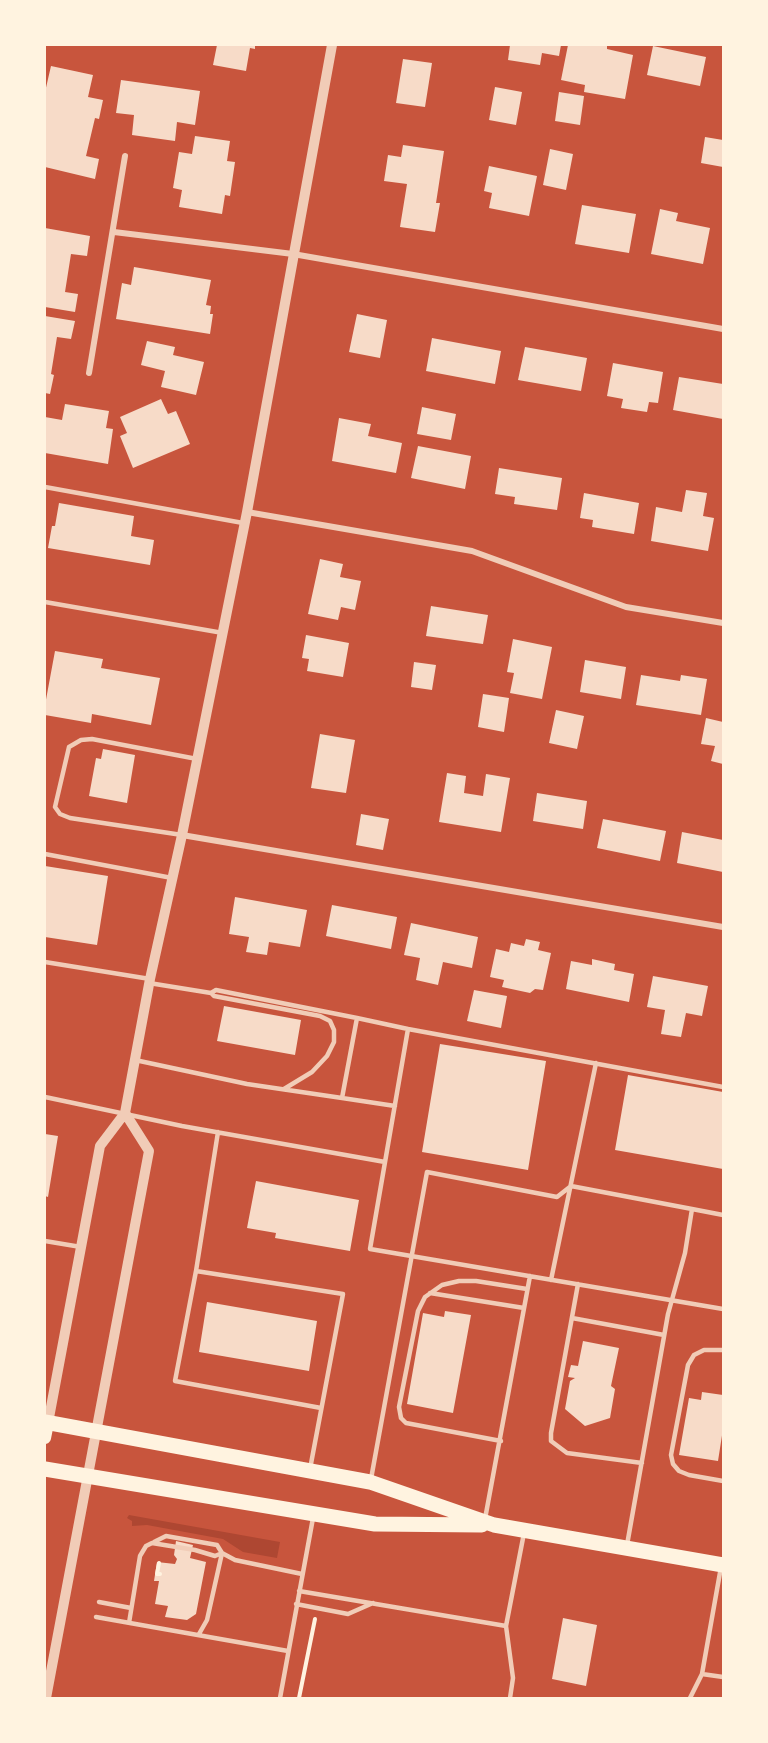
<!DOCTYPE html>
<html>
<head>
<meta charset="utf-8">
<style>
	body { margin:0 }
	#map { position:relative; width:768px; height:1743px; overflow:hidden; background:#c8553d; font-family:Literata,serif }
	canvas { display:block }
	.frame { position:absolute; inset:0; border:46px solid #fff3e0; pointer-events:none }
</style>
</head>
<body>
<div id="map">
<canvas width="768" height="1743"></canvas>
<div class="frame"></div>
</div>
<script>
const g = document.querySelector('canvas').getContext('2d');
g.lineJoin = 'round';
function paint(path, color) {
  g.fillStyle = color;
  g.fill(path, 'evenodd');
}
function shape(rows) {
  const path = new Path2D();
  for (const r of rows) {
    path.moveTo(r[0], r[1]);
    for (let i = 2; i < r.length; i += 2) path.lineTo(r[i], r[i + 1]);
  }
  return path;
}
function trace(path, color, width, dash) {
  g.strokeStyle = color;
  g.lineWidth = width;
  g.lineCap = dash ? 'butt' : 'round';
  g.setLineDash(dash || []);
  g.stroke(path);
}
const green = shape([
	[129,1515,280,1542,277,1558,243,1552,223,1539,147,1525,132,1526,132,1521,127,1518]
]);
const building = shape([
	[217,45,255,45,255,49,250,48,246,71,213,65],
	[510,45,561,45,559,56,542,53,540,65,508,60],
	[568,45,607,45,607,49,633,55,625,99,584,92,585,85,561,80],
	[653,46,706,57,700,86,647,75],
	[403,59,432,63,425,107,396,103],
	[51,66,93,75,88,97,103,100,99,119,95,118,86,156,99,159,95,179,45,167,45,92],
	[121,80,200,91,195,125,177,122,175,141,132,135,134,115,116,113],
	[495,87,522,92,516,125,489,120],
	[559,92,584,96,580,125,555,121],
	[195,136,230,141,227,161,235,162,230,196,225,195,222,214,179,207,182,190,173,188,179,152,192,154],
	[705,137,723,140,723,167,701,163],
	[403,145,444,151,436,203,440,203,435,232,400,227,407,184,384,181,388,155,401,157],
	[550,149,573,154,566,190,543,185],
	[489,166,537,176,529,216,489,208,492,193,484,191],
	[582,205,636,214,629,253,575,244],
	[660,209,678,213,676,221,710,228,703,264,651,254],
	[45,228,90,236,87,256,71,254,65,292,78,294,75,312,45,307],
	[134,267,211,280,206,305,211,306,210,314,213,314,210,334,116,319,122,283,131,285],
	[357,314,387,320,380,358,349,352],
	[45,316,75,321,71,339,57,337,51,374,54,375,50,394,45,393],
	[432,338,501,351,495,384,426,371],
	[147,341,175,347,173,355,204,362,196,395,161,387,165,371,141,365],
	[525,347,587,358,581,391,518,380],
	[613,363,663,372,658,403,649,402,647,412,621,408,623,399,607,396],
	[679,377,723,384,723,419,673,410],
	[161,399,168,414,176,411,190,444,133,468,120,436,127,433,120,417],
	[65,404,109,411,106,428,113,429,108,464,45,453,45,417,62,420],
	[422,407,456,414,451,440,417,434],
	[339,418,371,424,368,436,402,443,396,473,332,461],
	[418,446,471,456,465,489,411,478],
	[499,468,562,478,557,510,514,504,515,497,495,494],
	[686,490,707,493,703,516,714,518,708,551,651,541,656,507,682,512],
	[584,493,639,503,634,534,592,527,593,520,580,518],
	[59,503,134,516,131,536,154,540,150,565,48,548,52,526,55,526],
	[320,559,343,564,340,577,361,581,355,610,341,607,338,620,308,614],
	[431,606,488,615,483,644,426,636],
	[306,635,349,643,343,677,307,671,309,659,302,658],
	[513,639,552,647,542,699,510,693,514,673,507,672],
	[55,651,103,659,101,668,160,678,151,725,92,714,91,723,45,715,45,705],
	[585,660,626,667,621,699,580,692],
	[414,662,436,665,432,690,411,687],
	[641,675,680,681,681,675,707,679,701,715,636,705],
	[483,694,509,698,504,732,478,727],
	[556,710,584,716,577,749,549,743],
	[706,718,723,722,723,764,711,761,715,746,701,744],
	[320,734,355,740,346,793,311,788],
	[103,749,135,755,127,803,89,796,96,758,101,759],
	[447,773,466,776,464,793,483,796,486,774,510,778,501,832,439,822],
	[537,793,587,801,583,829,533,821],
	[361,814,389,819,383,850,356,845],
	[603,819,666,831,660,861,597,848],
	[682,832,723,840,723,872,677,863],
	[45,866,108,876,97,945,45,937],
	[235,897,307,910,300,947,269,942,267,955,246,952,249,937,229,934],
	[332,905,397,917,391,949,326,936],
	[411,923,478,937,472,968,443,962,438,985,416,980,420,958,404,955],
	[526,939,540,942,538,950,551,953,543,990,535,989,530,993,502,987,504,980,490,977,496,949,509,952,511,943,524,946],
	[592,959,615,964,614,970,634,974,629,1002,566,989,571,961,592,965],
	[653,976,708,986,702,1016,686,1013,681,1037,661,1034,665,1010,647,1007],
	[474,990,507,996,501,1028,467,1021],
	[224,1006,301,1020,295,1055,217,1041],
	[440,1044,546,1061,528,1170,422,1152],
	[628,1075,723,1092,723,1169,615,1150],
	[45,1134,58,1136,48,1197,45,1196],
	[256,1181,359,1200,350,1251,275,1238,276,1233,247,1228],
	[207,1302,317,1321,309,1371,199,1352],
	[445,1311,471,1315,453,1413,407,1404,423,1313,444,1317],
	[583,1341,619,1348,611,1386,615,1389,610,1418,585,1426,565,1409,570,1381,575,1378,568,1377,571,1365,578,1366],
	[702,1392,723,1395,723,1429,718,1461,679,1455,689,1398,701,1400],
	[176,1541,193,1545,190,1558,206,1562,196,1614,187,1620,165,1617,168,1606,155,1604,159,1581,154,1581,157,1562,175,1564,177,1559,174,1555],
	[563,1618,597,1625,586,1686,552,1679]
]);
const path = shape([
	[159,1563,157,1574,160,1574],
	[299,1698,315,1619]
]);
const service = shape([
	[45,487,243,523],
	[45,602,223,633],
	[182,835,70,818,60,814,55,807,69,747,81,740,92,739,197,759],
	[45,854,172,878],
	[45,962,150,979],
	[211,993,214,996,320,1016,330,1021,334,1030,334,1042,327,1056,312,1072,284,1089],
	[357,1018,408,1029],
	[135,1060,247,1084,342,1098,357,1018,216,990,211,993,149,983],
	[723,1087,408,1029,370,1249,723,1309],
	[45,1097,182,1126,385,1162],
	[342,1098,395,1106],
	[218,1132,196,1271,343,1294,310,1469],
	[45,1241,81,1247],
	[196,1271,175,1381,321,1408],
	[551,1280,596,1063],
	[578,1284,551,1433,551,1441,567,1453,642,1463],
	[430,1293,524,1308],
	[572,1318,664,1335],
	[723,1350,704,1350,694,1355,688,1365,671,1455,673,1464,679,1471,689,1475,723,1481],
	[501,1441,406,1423,401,1418,399,1407,418,1311,425,1297,442,1285,459,1281,476,1281,527,1289],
	[371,1479,427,1172,557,1197,571,1186,692,1209],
	[485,1519,530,1276],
	[154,1542,166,1536,217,1545,222,1553,207,1620,199,1634],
	[627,1545,668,1314,685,1253,692,1209,723,1215],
	[299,1591,506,1626,513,1678,510,1698],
	[99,1602,131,1608],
	[296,1604,348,1614,373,1603],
	[96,1617,288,1651],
	[129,1623,140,1556,146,1546,152,1543,195,1550,215,1556,222,1553,235,1560,302,1574],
	[506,1626,524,1533],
	[702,1674,723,1677],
	[280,1698,313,1518],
	[690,1698,702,1674,721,1567]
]);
const minor = shape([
	[114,232,293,254,723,329],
	[89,373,125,156],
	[247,512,472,551,626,607,723,623],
	[182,835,723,927]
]);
const tertiary = shape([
	[48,1423,100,1146,125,1113,150,979,182,835,247,512,332,45],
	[46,1698,149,1151,125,1113]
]);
const secondary = shape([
	[45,1438,48,1423]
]);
const primary = shape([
	[45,1422,370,1482,494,1525,723,1565],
	[45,1469,375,1524,482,1525]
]);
paint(green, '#ae4732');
paint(building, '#f7dbc8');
trace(path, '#fff3e0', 4);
trace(service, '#f1ccb7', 4.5);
trace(minor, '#f1ccb7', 6);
trace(tertiary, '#f1ccb7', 10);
trace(secondary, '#fff3e0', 12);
trace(primary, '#fff3e0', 15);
</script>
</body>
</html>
